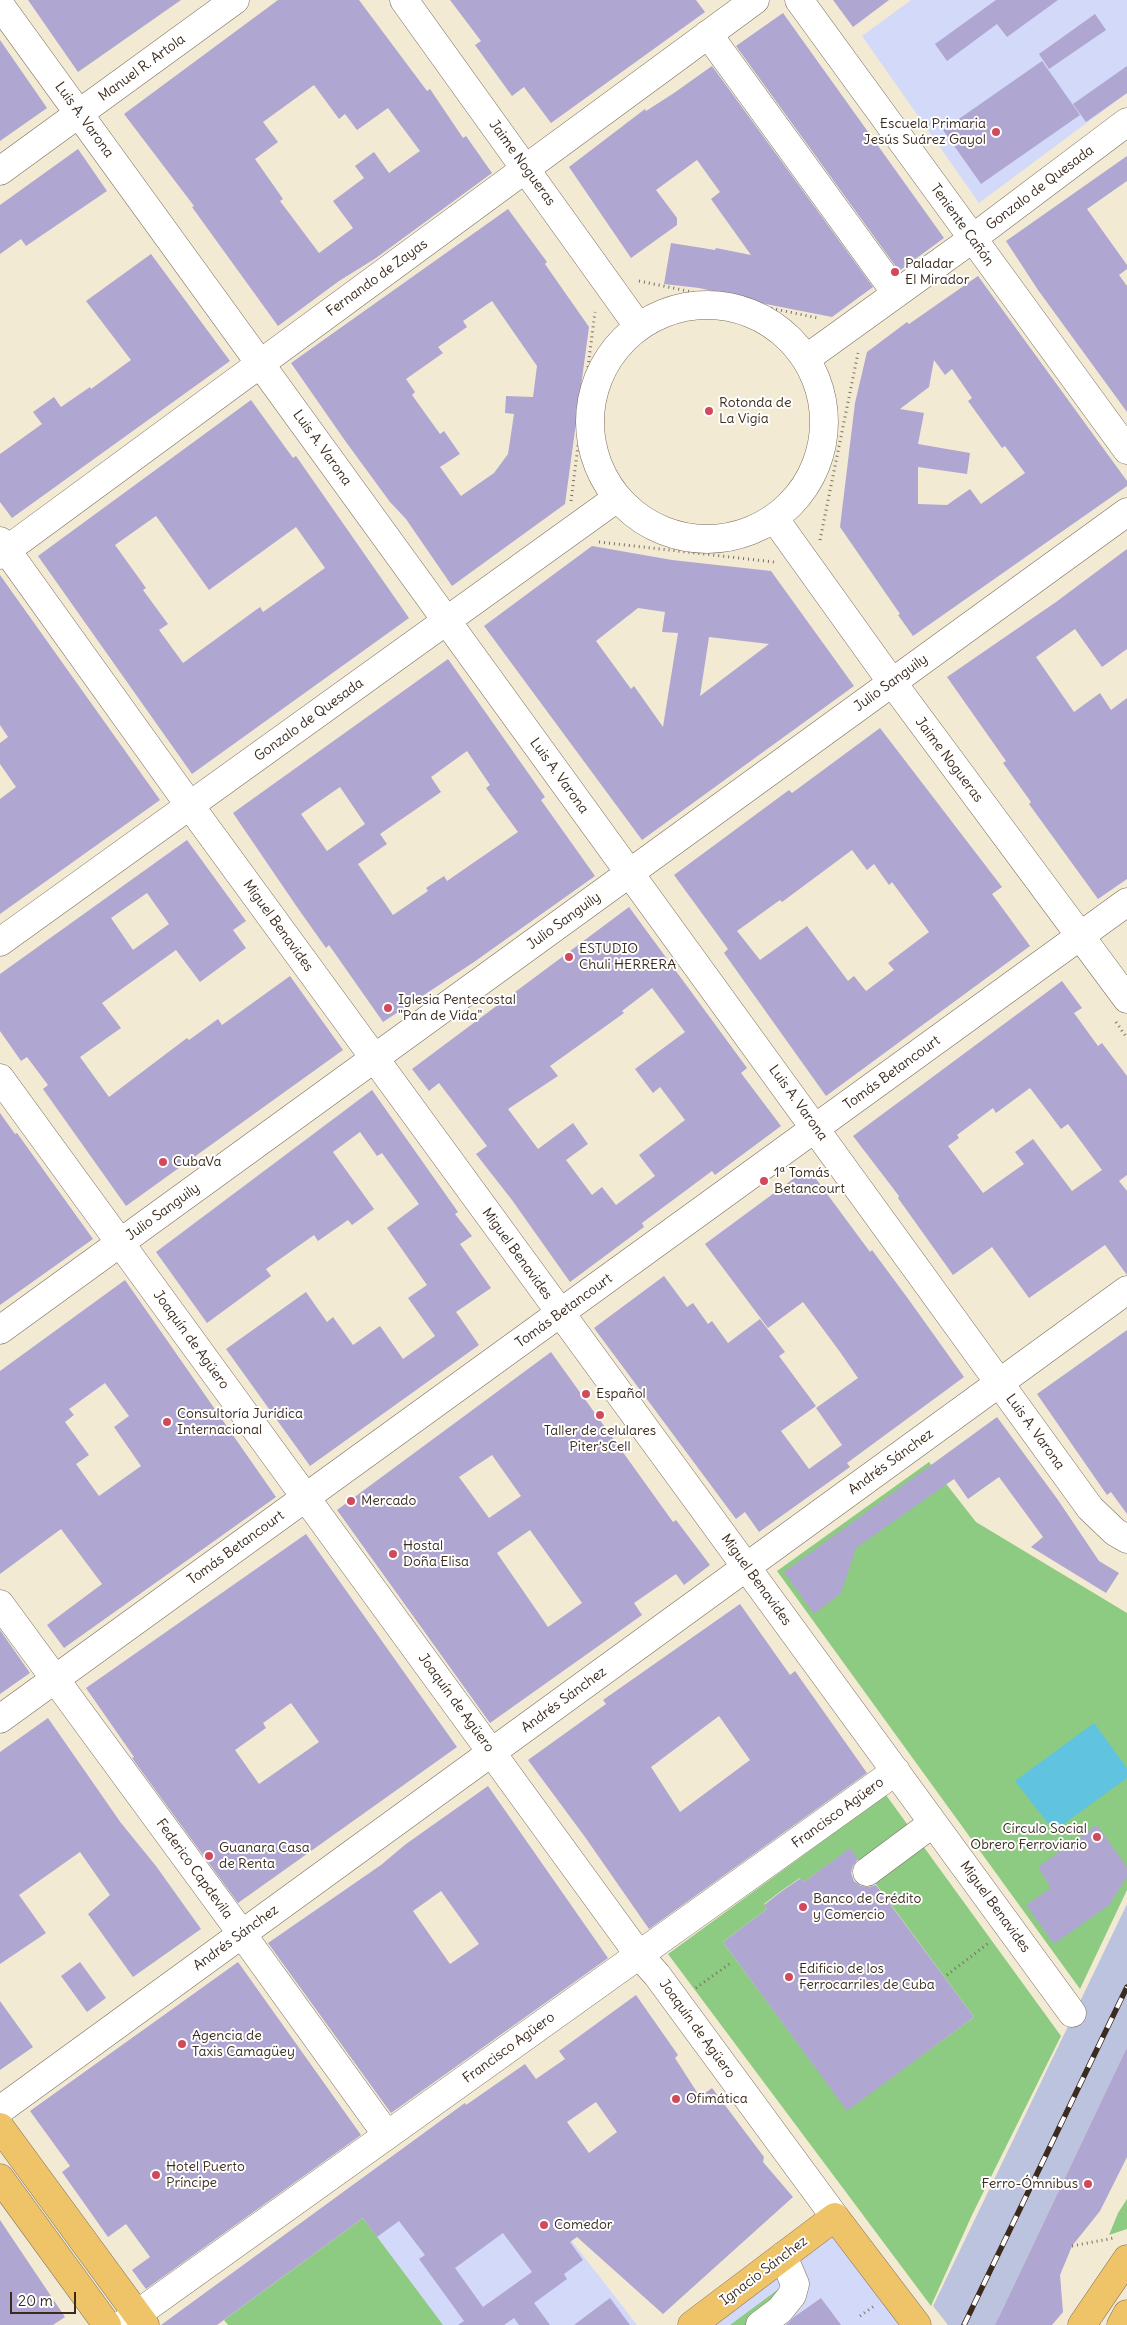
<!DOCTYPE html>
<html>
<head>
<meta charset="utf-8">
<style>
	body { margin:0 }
	#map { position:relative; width:1127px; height:2325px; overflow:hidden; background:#f3ead4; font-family:Delius,sans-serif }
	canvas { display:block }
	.scale { position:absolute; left:10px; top:2292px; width:66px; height:22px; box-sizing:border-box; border:2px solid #3b2a1e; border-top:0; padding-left:6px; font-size:15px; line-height:18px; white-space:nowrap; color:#3b2a1e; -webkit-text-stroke:4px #fff; paint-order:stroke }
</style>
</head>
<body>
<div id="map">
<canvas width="1127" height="2325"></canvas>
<div class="scale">20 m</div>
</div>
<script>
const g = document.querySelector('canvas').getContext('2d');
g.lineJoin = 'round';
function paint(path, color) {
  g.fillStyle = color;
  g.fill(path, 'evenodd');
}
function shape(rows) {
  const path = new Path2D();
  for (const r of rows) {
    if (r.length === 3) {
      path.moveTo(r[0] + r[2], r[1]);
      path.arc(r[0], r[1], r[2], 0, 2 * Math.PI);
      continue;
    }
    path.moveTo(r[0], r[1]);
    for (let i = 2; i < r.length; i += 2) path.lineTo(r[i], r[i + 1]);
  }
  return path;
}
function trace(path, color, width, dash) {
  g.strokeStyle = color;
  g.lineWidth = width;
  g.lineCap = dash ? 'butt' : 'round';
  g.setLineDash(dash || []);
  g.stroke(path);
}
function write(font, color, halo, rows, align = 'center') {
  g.font = font + ' Delius,sans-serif';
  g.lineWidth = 4;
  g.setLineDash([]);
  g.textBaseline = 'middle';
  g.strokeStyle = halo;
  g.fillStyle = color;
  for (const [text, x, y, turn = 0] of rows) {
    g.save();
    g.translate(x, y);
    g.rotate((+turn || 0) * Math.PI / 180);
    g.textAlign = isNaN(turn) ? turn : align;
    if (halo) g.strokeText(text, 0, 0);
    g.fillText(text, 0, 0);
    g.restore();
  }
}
const built = shape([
	[911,0,1127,0,1127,93,979,203,862,36],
	[465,2103,637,2325,442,2325,344,2192],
	[835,2217,916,2325,693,2325]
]);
const industrial = shape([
	[1127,1904,1127,2047,995,2325,948,2325,933,2306]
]);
const green = shape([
	[929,1462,976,1522,1127,1613,1127,1890,1080,1989,777,1571],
	[886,1795,1061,2036,972,2215,931,2306,668,1954],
	[850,1849,974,2017,847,2110,723,1942,767,1909,764,1904,781,1891,800,1878,804,1882],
	[1127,2199,1127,2229,1109,2235,1118,2213],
	[363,2218,443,2325,228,2325,224,2320],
	[784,2285,766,2311,746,2325,730,2325]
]);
const water = shape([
	[1094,1723,1127,1768,1127,1778,1054,1831,1015,1781]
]);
const building = shape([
	[28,0,181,0,78,72],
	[278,0,359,0,427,91,430,89,463,138,466,136,492,173,376,258,339,281,278,326,192,207,194,206,124,114],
	[314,85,339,119,345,114,357,130,388,108,420,151,389,173,374,152,355,166,364,178,333,201,353,228,319,253,280,201,283,199,255,159,278,142,263,122],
	[450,0,696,0,705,12,551,123,524,87,512,96,475,45,481,41],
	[833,0,889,0,853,27],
	[996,0,1058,0,1007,37,997,24,947,61,935,44],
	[783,13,944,238,899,271,736,46],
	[1095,14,1106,30,1049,69,1039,54],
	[0,40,47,108,0,141],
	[1042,61,1080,115,981,184,943,130],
	[712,66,873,287,832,317,735,298,736,296,699,288,664,284,671,243,715,250,716,248,751,255,711,199,720,192,697,160,656,190,677,218,677,225,631,258,569,167,645,109,646,111,674,93],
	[1127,66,1127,93,1086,122,1073,104],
	[78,149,107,191,26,246,21,239,0,254,0,205],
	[1127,156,1127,181,1087,209,1127,265,1127,269,1119,275,1127,286,1127,412,1038,290,1006,241],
	[508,209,547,262,545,264,589,327,565,504,452,586,406,519,390,502,346,442,291,363],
	[492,301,537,366,533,397,506,396,505,413,514,414,508,454,494,473,461,496,440,467,460,454,444,431,440,434,412,395,415,392,406,379,443,353,438,347,467,327,463,321],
	[151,254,230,361,12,518,0,502,0,454,42,424,33,412,54,397,61,407,90,387,91,389,131,360,86,301],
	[978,276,1127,481,1127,486,913,636,898,615,900,614,840,527,855,403,867,352,907,322,909,324],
	[934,360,945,375,952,369,972,398,968,401,1002,448,1005,446,1025,473,981,504,970,489,947,505,918,504,918,467,967,474,970,453,918,444,924,413,900,409,929,387],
	[251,400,293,458,296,456,409,618,192,774,38,556],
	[156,516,209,590,296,527,325,568,263,612,260,607,183,663,159,630,168,624,143,590,146,588,115,545],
	[592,546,672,560,771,571,854,686,642,840,484,626],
	[638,608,665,612,662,632,678,633,663,727,634,686,631,689,596,641],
	[709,637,769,644,700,696],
	[1127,549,1127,649,1102,667,1075,629,1036,657,1074,712,1100,693,1111,710,1127,698,1127,879,1098,899,1029,804,1031,802,1003,763,1006,761,947,677,1056,602],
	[0,575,160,800,0,914,0,799,16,787,0,764,0,743,8,737,0,725],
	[448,659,545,797,541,800,595,876,474,962,383,1022,329,945,326,948,297,907,233,813],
	[467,751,490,785,486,788,518,832,447,881,444,876,426,888,428,891,393,915,358,864,387,844,380,834,441,792,431,777],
	[340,787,365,824,327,851,301,814],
	[880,728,1002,887,992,894,1030,946,826,1096,724,953,728,949,674,875,789,790,792,793],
	[852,850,867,870,874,864,889,885,892,882,929,932,888,963,894,970,866,991,854,976,848,981,807,926,760,960,737,931,780,900,782,902],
	[187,840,246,921,233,930,246,948,200,982,176,950,102,1003,121,1028,80,1057,109,1097,187,1038,189,1040,218,1019,222,1025,290,976,343,1050,126,1206,43,1089,48,1085,27,1057,21,1061,0,1031,0,974],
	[147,893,169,924,133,950,111,918],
	[629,907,747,1068,741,1073,781,1126,715,1175,712,1171,642,1223,644,1227,570,1282,512,1200,476,1154,487,1146,439,1083,429,1091,412,1069],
	[652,988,685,1032,635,1069,653,1093,660,1087,685,1120,639,1155,655,1176,616,1205,602,1187,592,1195,566,1160,588,1144,573,1123,538,1149,508,1109,558,1076,550,1066,624,1013,622,1011],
	[1062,981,1082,1008,1074,1013,1098,1046,1102,1043,1127,1076,1127,1175,1119,1181,1127,1191,1127,1275,1105,1245,1029,1298,992,1247,953,1275,898,1198,899,1196,853,1136],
	[1030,1088,1061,1129,1068,1124,1102,1170,1072,1191,1033,1139,1015,1152,1024,1164,983,1193,948,1146,959,1138,957,1135,993,1108,996,1113],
	[372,1090,458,1212,455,1214,472,1236,460,1244,491,1288,456,1312,479,1345,310,1466,226,1349,306,1292,327,1322,333,1317,353,1345,380,1326,403,1359,435,1336,408,1298,427,1285,387,1228,419,1204,382,1153,377,1156,360,1132,333,1152,374,1209,352,1225,348,1220,318,1241,314,1235,266,1269,271,1276,207,1323,156,1252],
	[0,1113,15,1134,17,1133,93,1239,0,1305],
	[808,1168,870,1252,872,1250,909,1300,964,1377,847,1463,850,1467,759,1532,745,1512,736,1519,594,1328,664,1276,687,1307,693,1303,708,1324,712,1321,728,1343,760,1319,785,1352,779,1356,816,1406,781,1431,809,1469,842,1445,816,1408,858,1378,840,1352,803,1302,768,1328,705,1244],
	[125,1280,276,1497,64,1648,47,1625,102,1584,61,1529,0,1574,0,1371],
	[105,1383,129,1416,114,1427,141,1466,99,1496,76,1464,89,1455,65,1422,74,1415,69,1409],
	[1127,1330,1127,1514,1111,1492,1107,1495,1037,1394],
	[551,1352,673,1522,676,1520,710,1565,684,1585,676,1574,634,1603,642,1615,490,1723,337,1510],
	[492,1455,521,1496,489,1518,459,1477],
	[530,1530,582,1603,548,1627,497,1553],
	[997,1417,1058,1500,1099,1561,1119,1573,1106,1593,1031,1547,1043,1537,999,1477,968,1499,954,1479,856,1548,841,1593,814,1614,784,1572],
	[306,1534,457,1747,238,1903,132,1758,134,1757,86,1688],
	[291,1703,319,1742,259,1784,235,1750,266,1728,263,1723],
	[740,1604,790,1675,795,1671,867,1773,649,1929,585,1837,528,1760,606,1704,603,1700],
	[719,1716,750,1760,680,1812,651,1767],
	[0,1630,30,1673,0,1694],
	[48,1718,121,1823,156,1866,201,1929,133,1977,88,1914,110,1895,80,1852,19,1895,46,1933,0,1964,0,1752],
	[488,1786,608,1958,391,2113,268,1943,381,1865,406,1844],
	[441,1891,479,1944,450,1964,413,1911],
	[1097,1825,1127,1867,1127,1877,1109,1905,1054,1944,1026,1905,1051,1888,1038,1867],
	[850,1848,858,1859,853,1866,851,1873,854,1881,861,1886,869,1887,876,1885,974,2017,847,2111,723,1942,767,1909,764,1905,782,1891,801,1878,804,1882],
	[80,1962,106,1998,87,2012,61,1976],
	[238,1962,361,2135,146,2289,132,2270,150,2257,126,2224,108,2237,62,2172,70,2166,30,2111],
	[636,1995,678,2055,675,2058,700,2097,712,2088,764,2157,763,2162,793,2197,663,2314,577,2237,570,2242,583,2260,564,2274,567,2279,534,2303,550,2325,519,2325,514,2318,504,2325,458,2325,464,2321,419,2259,425,2255,399,2221,377,2237,363,2218,217,2325,161,2325,465,2103,466,2105,525,2064,536,2079,565,2059,559,2051],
	[596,2102,617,2132,589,2153,567,2122],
	[503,2233,532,2272,483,2307,455,2268],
	[0,2001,33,2047,0,2070],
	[1127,2047,1127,2157,1100,2211,1072,2246,1060,2275,1063,2312,1052,2325,995,2325],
	[0,2220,65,2317,53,2325,0,2325],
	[610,2298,630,2325,574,2325],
	[821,2298,841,2325,786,2325,794,2317]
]);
const path = shape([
	[639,281,818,318],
	[571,501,595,312],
	[820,540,858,353],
	[599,542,774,562],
	[1116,1022,1127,1038],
	[947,1975,990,1942],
	[696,1988,732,1962],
	[1072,2246,1114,2238],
	[860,2316,874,2306]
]);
const minor = shape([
	[404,0,638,326],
	[799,0,1127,450],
	[0,5,1090,1508,1115,1532,1127,1539],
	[708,34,896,293],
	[0,171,235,0],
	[707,422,117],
	[807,358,961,247,1127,122],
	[774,518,883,670,1127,999],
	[0,541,180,792,1072,2013],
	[0,555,755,0],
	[0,942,617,498],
	[0,1078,639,1955,657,1975,835,2217],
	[0,1330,1127,512],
	[0,1604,242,1934,387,2135],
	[0,1719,1127,902],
	[867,1872,933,1823],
	[0,2110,1127,1290],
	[122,2325,896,1771],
	[760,2325,780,2310,792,2295,795,2284,783,2256]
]);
const major = shape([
	[0,2127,145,2325],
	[0,2178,107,2325],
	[692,2325,835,2217,917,2325],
	[1082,2325,1127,2259],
	[1121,2325,1127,2314]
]);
const rail = shape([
	[964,2325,1127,1987]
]);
const markers = [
	[996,132,5,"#d1495b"],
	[895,272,5,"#d1495b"],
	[709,411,5,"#d1495b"],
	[569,957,5,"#d1495b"],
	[388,1008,5,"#d1495b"],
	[163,1162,5,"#d1495b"],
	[764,1181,5,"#d1495b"],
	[586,1394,5,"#d1495b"],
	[600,1415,5,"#d1495b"],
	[167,1422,5,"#d1495b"],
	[351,1501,5,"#d1495b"],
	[393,1554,5,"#d1495b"],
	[1097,1837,5,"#d1495b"],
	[209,1856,5,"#d1495b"],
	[803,1907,5,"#d1495b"],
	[789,1977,5,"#d1495b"],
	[182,2044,5,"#d1495b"],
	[676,2099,5,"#d1495b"],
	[156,2175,5,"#d1495b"],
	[1088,2184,5,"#d1495b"],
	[544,2225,5,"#d1495b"]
];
const streetNames = [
	["Manuel R. Artola",142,68,-36],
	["Luis A. Varona",84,120,54],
	["Jaime Nogueras",522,163,54],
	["Gonzalo de Quesada",1040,188,-37],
	["Teniente Cañón",962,225,54],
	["Fernando de Zayas",377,278,-36],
	["Luis A. Varona",322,448,54],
	["Julio Sanguily",891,683,-36],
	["Gonzalo de Quesada",309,720,-36],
	["Jaime Nogueras",949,760,53],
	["Luis A. Varona",559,776,54],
	["Julio Sanguily",564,921,-36],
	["Miguel Benavides",278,926,54],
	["Tomás Betancourt",892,1073,-36],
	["Luis A. Varona",798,1103,54],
	["Julio Sanguily",163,1212,-36],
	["Miguel Benavides",517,1254,54],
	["Tomás Betancourt",564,1311,-36],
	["Joaquín de Agüero",191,1340,54],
	["Luis A. Varona",1035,1432,54],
	["Andrés Sánchez",891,1462,-36],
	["Tomás Betancourt",236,1548,-36],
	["Miguel Benavides",756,1580,54],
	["Andrés Sánchez",564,1700,-36],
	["Joaquín de Agüero",456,1703,54],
	["Francisco Agüero",838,1813,-36],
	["Federico Capdevila",194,1869,54],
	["Miguel Benavides",995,1907,54],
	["Andrés Sánchez",236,1938,-36],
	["Joaquín de Agüero",697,2029,54],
	["Francisco Agüero",509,2048,-36],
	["Ignacio Sánchez",764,2271,-37]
];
const poiNames = [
	["Escuela Primaria",986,124,"right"],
	["Jesús Suárez Gayol",986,140,"right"],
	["Paladar",905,264],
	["El Mirador",905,280],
	["Rotonda de",719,403],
	["La Vigía",719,419],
	["ESTUDIO",579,949],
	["Chuli HERRERA",579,965],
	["Iglesia Pentecostal",398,1000],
	["\"Pan de Vida\"",398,1016],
	["CubaVa",173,1162],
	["1ª Tomás",774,1173],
	["Betancourt",774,1189],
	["Español",596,1394],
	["Consultoría Jurídica",177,1414],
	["Internacional",177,1430],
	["Taller de celulares",600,1431,"center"],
	["Piter’sCell",600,1447,"center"],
	["Mercado",361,1501],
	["Hostal",403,1546],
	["Doña Elisa",403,1562],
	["Círculo Social",1087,1829,"right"],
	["Obrero Ferroviario",1087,1845,"right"],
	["Guanara Casa",219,1848],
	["de Renta",219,1864],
	["Banco de Crédito",813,1899],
	["y Comercio",813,1915],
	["Edificio de los",799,1969],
	["Ferrocarriles de Cuba",799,1985],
	["Agencia de",192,2036],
	["Taxis Camagüey",192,2052],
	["Ofimática",686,2099],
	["Hotel Puerto",166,2167],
	["Príncipe",166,2183],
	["Ferro-Ómnibus",1078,2184,"right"],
	["Comedor",554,2225]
];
paint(built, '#d3d9f9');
paint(industrial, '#bcc3de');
paint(green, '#8dcb82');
paint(water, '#60c3df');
paint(building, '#afa6d1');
trace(minor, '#7b6d5e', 29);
trace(major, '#7b6d5e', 29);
trace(path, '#7b6d5e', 3, [1, 4]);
trace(minor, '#fff', 28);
trace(major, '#efc469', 28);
trace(rail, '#3b2a1e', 5.5);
trace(rail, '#fff', 4, [11]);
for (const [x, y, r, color] of markers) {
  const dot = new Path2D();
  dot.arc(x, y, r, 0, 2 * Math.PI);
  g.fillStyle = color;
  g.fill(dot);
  trace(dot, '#fff', 2);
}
write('14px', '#3b2a1e', '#fff', streetNames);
write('14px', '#3b2a1e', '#fff', poiNames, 'left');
</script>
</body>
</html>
